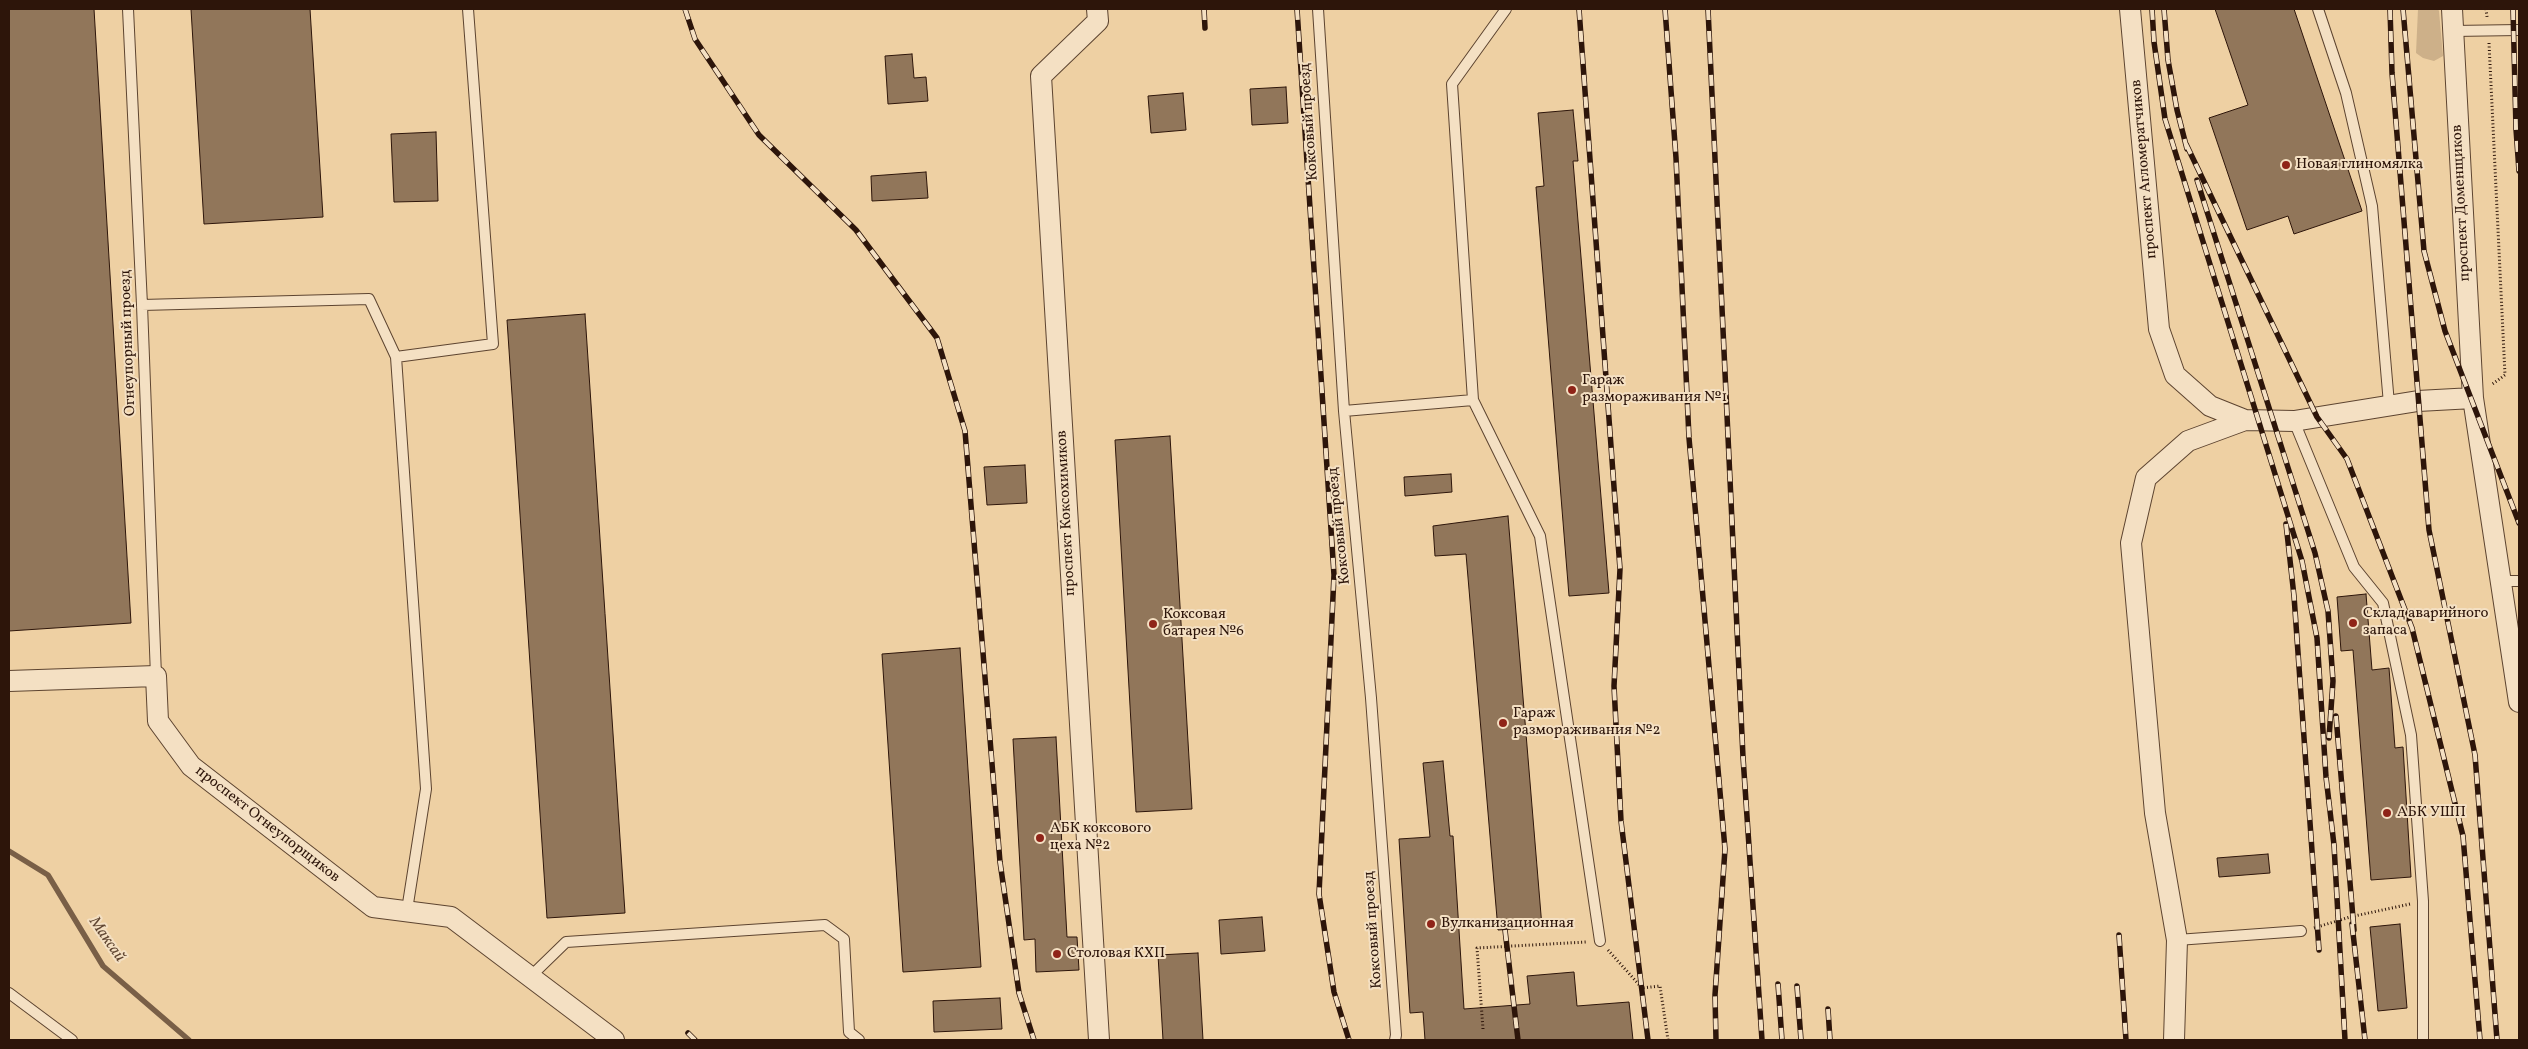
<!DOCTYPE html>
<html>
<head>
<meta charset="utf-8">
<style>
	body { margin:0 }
	#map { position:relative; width:2528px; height:1049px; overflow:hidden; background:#eed0a3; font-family:Vollkorn,serif }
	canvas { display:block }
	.frame { position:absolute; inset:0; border:10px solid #2d150a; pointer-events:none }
</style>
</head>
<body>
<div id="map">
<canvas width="2528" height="1049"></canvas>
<div class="frame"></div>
</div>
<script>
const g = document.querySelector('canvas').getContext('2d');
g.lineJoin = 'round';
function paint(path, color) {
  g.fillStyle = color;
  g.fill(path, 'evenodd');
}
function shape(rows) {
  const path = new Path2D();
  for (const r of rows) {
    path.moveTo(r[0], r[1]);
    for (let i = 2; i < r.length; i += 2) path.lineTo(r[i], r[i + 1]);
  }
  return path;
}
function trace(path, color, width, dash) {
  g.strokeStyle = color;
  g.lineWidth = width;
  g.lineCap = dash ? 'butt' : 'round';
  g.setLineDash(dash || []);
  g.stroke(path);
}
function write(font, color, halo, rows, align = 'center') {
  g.font = font + ' Vollkorn,serif';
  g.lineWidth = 4;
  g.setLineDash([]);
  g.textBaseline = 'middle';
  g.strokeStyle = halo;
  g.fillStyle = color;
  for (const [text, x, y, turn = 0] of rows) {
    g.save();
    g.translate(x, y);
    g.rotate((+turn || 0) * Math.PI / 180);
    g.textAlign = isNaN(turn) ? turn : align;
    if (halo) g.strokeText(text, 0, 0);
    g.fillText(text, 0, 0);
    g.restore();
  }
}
const green = shape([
	[2418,9,2438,9,2439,11,2443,56,2434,61,2423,58,2416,53]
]);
const stream = shape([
	[9,851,48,875,103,966,189,1040]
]);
const building = shape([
	[9,9,94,9,131,623,9,631,9,9],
	[191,9,310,9,323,217,204,224,191,9],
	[2215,9,2294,9,2362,211,2294,234,2288,216,2247,230,2209,118,2248,105,2215,9],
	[912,54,914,78,926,77,928,101,888,104,885,56,912,54],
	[1286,87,1288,123,1252,125,1250,89,1286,87],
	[1183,93,1186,130,1151,133,1148,96,1183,93],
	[1573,110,1578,161,1573,161,1609,593,1569,596,1536,187,1544,186,1538,113,1573,110],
	[436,132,438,201,394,202,391,134,436,132],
	[926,172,928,198,872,201,871,176,926,172],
	[585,314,625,913,547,918,507,320,585,314],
	[1170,436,1192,809,1136,812,1115,440,1170,436],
	[1025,465,1027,503,987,505,984,467,1025,465],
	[1451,474,1452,492,1405,496,1404,477,1451,474],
	[1508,516,1542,927,1498,930,1466,554,1435,556,1433,526,1508,516],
	[2366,594,2372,670,2389,668,2395,748,2403,747,2411,877,2371,880,2353,650,2341,651,2337,597,2366,594],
	[960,648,981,967,903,972,882,654,960,648],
	[1056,737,1067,937,1077,937,1079,970,1036,972,1035,939,1024,940,1013,739,1056,737],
	[1443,761,1450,836,1453,836,1464,1009,1530,1004,1527,976,1574,972,1577,1006,1629,1002,1633,1040,1425,1040,1423,1012,1410,1013,1399,839,1430,837,1423,763,1443,761],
	[2268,854,2270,873,2219,877,2217,858,2268,854],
	[1262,917,1265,951,1221,954,1219,920,1262,917],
	[2400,924,2407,1008,2378,1011,2370,927,2400,924],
	[1198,953,1203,1040,1163,1040,1158,955,1198,953],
	[1000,998,1002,1029,934,1032,933,1001,1000,998]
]);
const path = shape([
	[2486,9,2487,17],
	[2489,43,2505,375,2491,385],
	[2314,928,2350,917,2410,904],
	[1608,950,1642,988,1660,986,1668,1040],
	[1483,1029,1477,948,1586,942]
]);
const lane = shape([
	[128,9,142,305,156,676],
	[1318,9,1344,411,1371,698,1396,1035,1395,1040],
	[1506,9,1452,84,1473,400,1540,536,1600,941],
	[2318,9,2346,93,2372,206,2389,404],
	[2453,31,2519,30],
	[142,305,369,299,396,357,426,789,407,910],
	[396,357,493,344,468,9],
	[1344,411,1473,400],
	[2294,421,2354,567,2383,603,2411,735,2423,901,2423,1040],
	[2502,581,2519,581],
	[2177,940,2301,931],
	[530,977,566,942,825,925,844,939,849,1032,859,1040],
	[9,993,72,1040]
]);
const street = shape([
	[1097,9,1098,21,1041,76,1099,1040],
	[2130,9,2159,329,2175,375,2210,406,2245,420,2294,421,2418,401,2473,398],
	[2452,9,2473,398,2519,702],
	[9,681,156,676,158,721,191,766,373,907,451,917,614,1040],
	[2174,1040,2177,940,2155,813,2131,543,2146,478,2188,441,2245,420]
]);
const rail = shape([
	[685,9,695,39,759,135,856,230,937,338,965,431,1000,862,1019,993,1034,1040],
	[1204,9,1205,28],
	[1297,9,1334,575,1319,894,1334,992,1349,1040],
	[1579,9,1620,569,1614,686,1621,821,1648,1040],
	[1665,9,1676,158,1689,438,1725,849,1715,995,1716,1040],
	[1708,9,1743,757,1762,1040],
	[2152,9,2154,42,2165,119,2302,561,2317,638,2326,777,2334,845,2345,1040],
	[2164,9,2168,60,2177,110,2187,149],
	[2390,9,2392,73,2429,530,2475,755,2497,1040],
	[2403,9,2424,251,2445,331,2519,523],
	[2513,9,2516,129,2519,171],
	[2186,144,2317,417,2347,459,2412,628,2463,836,2480,1040],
	[2197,180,2315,553,2328,611,2333,681,2329,738],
	[2286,524,2294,596,2319,950],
	[2336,716,2354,930],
	[2352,924,2365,1040],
	[1505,930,1518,1040],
	[2119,935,2126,1040],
	[1778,984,1782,1040],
	[1797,986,1801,1040],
	[1828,1009,1830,1040],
	[688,1033,695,1040]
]);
const markers = [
	[2286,165,5,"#8f2418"],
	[1572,390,5,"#8f2418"],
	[2353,623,5,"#8f2418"],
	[1153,624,5,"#8f2418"],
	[1503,723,5,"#8f2418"],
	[2387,813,5,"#8f2418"],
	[1040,838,5,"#8f2418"],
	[1431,924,5,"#8f2418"],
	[1057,954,5,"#8f2418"]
];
const streetNames = [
	["Коксовый проезд",1310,122,-94],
	["проспект Агломератчиков",2145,169,-95],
	["проспект Доменщиков",2462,203,-93],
	["Огнеупорный проезд",129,343,-92],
	["проспект Коксохимиков",1067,513,-93],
	["Коксовый проезд",1340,526,-96],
	["проспект Огнеупорщиков",267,825,38],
	["Коксовый проезд",1374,930,-94]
];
const poiNames = [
	["Новая глиномялка",2296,165],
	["Гараж",1582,381],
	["размораживания №1",1582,398],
	["Склад аварийного",2363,614],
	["запаса",2363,631],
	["Коксовая",1163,615],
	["батарея №6",1163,632],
	["Гараж",1513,714],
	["размораживания №2",1513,731],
	["АБК УШП",2397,813],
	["АБК коксового",1050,829],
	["цеха №2",1050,846],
	["Вулканизационная",1441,924],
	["Столовая КХП",1067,954]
];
const waterNames = [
	["Максай",106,940,55]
];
paint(green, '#cdb089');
trace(stream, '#795f47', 5.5);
paint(building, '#91765a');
trace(building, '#2d150a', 1);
trace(lane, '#5d4430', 12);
trace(street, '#5d4430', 22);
trace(path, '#2d150a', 3, [1, 2.5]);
trace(lane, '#f4e0c3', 10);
trace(street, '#f4e0c3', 20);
trace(rail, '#2d150a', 5.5);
trace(rail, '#f4e0c3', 4, [11]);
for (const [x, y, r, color] of markers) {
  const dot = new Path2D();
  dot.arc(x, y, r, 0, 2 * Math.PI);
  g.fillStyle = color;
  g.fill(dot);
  trace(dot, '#f4e0c3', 2);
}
write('15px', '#2d150a', '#f4e0c3', streetNames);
write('15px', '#2d150a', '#f4e0c3', poiNames, 'left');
write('italic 16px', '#604632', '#f4e0c3', waterNames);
</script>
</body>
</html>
